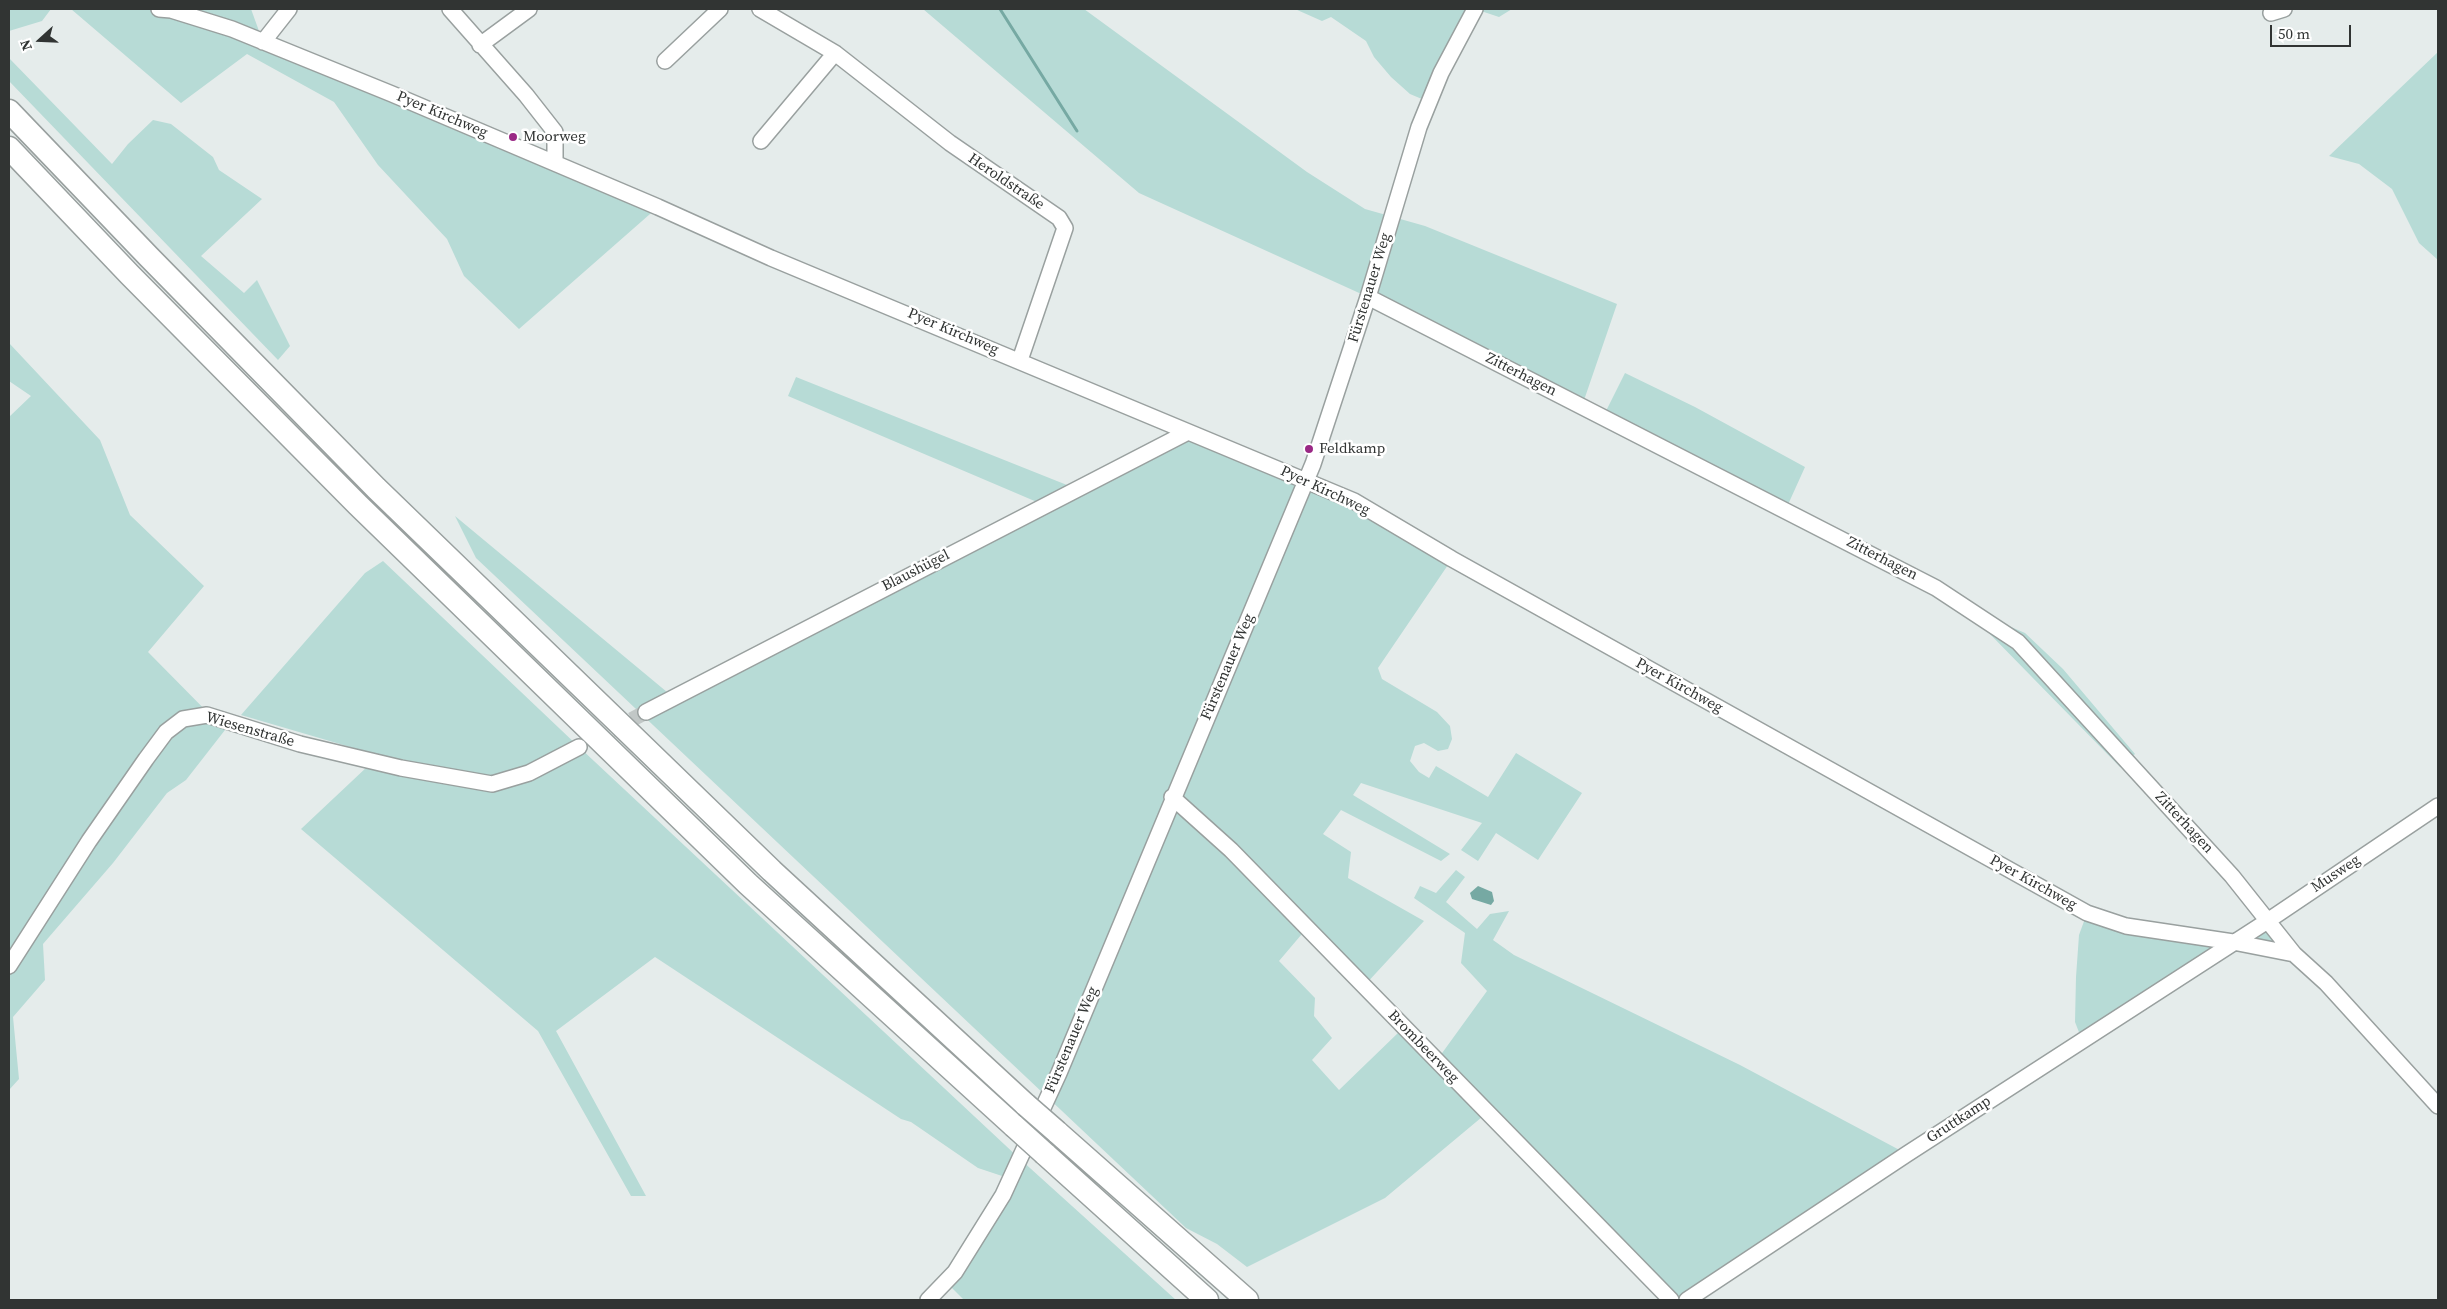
<!DOCTYPE html>
<html>
<head>
<meta charset="utf-8">
<style>
	body { margin:0 }
	#map { position:relative; width:2447px; height:1309px; overflow:hidden; background:#e5eceb; font-family:"Source Serif 4",serif }
	canvas { display:block }
	.frame { position:absolute; inset:0; border:10px solid #313433; pointer-events:none }
	.north { position:absolute; left:15px; top:15px; width:50px; height:50px; -webkit-text-stroke:4px #fff; paint-order:stroke; rotate:250deg; font-size:14px; font-weight:700; line-height:20px; text-align:center; color:#313433 }
	.north::after { content:''; display:block; margin:auto; width:18px; height:22px; background:#313433; clip-path:polygon(50% 0,100% 100%,50% 72%,0 100%) }
	.scale { position:absolute; left:2270px; top:25px; width:81px; height:22px; box-sizing:border-box; border:2px solid #313433; border-top:0; padding-left:6px; font-size:15px; line-height:18px; white-space:nowrap; color:#313433; -webkit-text-stroke:4px #fff; paint-order:stroke }
</style>
</head>
<body>
<div id="map">
<canvas width="2447" height="1309"></canvas>
<div class="frame"></div>
<div class="north">N</div>
<div class="scale">50 m</div>
</div>
<script>
const g = document.querySelector('canvas').getContext('2d');
g.lineJoin = 'round';
function paint(path, color) {
  g.fillStyle = color;
  g.fill(path, 'evenodd');
}
function shape(rows) {
  const path = new Path2D();
  for (const r of rows) {
    path.moveTo(r[0], r[1]);
    for (let i = 2; i < r.length; i += 2) path.lineTo(r[i], r[i + 1]);
  }
  return path;
}
function trace(path, color, width, dash) {
  g.strokeStyle = color;
  g.lineWidth = width;
  g.lineCap = dash ? 'butt' : 'round';
  g.setLineDash(dash || []);
  g.stroke(path);
}
function write(font, color, halo, rows, align = 'center') {
  g.font = font + ' "Source Serif 4",serif';
  g.lineWidth = 5;
  g.setLineDash([]);
  g.textBaseline = 'middle';
  g.strokeStyle = halo;
  g.fillStyle = color;
  for (const [text, x, y, turn = 0] of rows) {
    g.save();
    g.translate(x, y);
    g.rotate((+turn || 0) * Math.PI / 180);
    g.textAlign = isNaN(turn) ? turn : align;
    if (halo) g.strokeText(text, 0, 0);
    g.fillText(text, 0, 0);
    g.restore();
  }
}
const green = shape([
	[9,9,51,9,42,21,9,31],
	[71,9,251,9,263,42,658,207,519,329,464,276,447,239,378,165,334,102,247,54,181,103],
	[923,9,1084,9,1307,172,1365,209,1425,226,1617,304,1582,406,1603,417,1625,373,1695,407,1805,467,1786,509,1368,297,1139,193],
	[1295,9,1512,9,1499,17,1475,9,1429,102,1410,94,1391,77,1374,57,1366,41,1331,17,1322,21],
	[2438,52,2438,260,2419,243,2392,189,2359,164,2329,156],
	[9,58,112,164,128,144,153,120,171,124,213,157,219,170,262,199,201,256,244,293,257,280,290,346,278,360,9,81],
	[9,343,100,440,130,515,204,586,148,652,225,730,186,780,167,793,113,863,43,944,45,980,13,1017,19,1079,9,1090,9,417,31,396,9,381],
	[796,377,1077,489,1186,433,1316,484,1452,559,1378,668,1382,679,1437,712,1450,726,1452,739,1448,749,1438,751,1424,743,1415,746,1410,761,1419,772,1429,778,1436,766,1488,797,1516,753,1582,793,1538,860,1496,833,1478,861,1461,850,1482,823,1361,783,1353,795,1450,854,1441,861,1341,810,1323,834,1351,852,1348,878,1424,921,1364,986,1307,928,1279,961,1315,998,1314,1016,1332,1038,1312,1060,1339,1090,1399,1032,1432,1067,1487,991,1461,963,1465,933,1414,898,1420,886,1436,893,1456,870,1465,877,1446,902,1477,929,1490,914,1509,911,1493,940,1514,955,1740,1065,1907,1154,1682,1300,1675,1300,1488,1112,1385,1198,1247,1267,1217,1244,1186,1228,476,558,455,516,673,697,1044,505,788,396],
	[383,561,579,747,1020,1159,1176,1300,964,1300,946,1282,1015,1169,1002,1176,978,1168,911,1122,901,1119,655,957,556,1031,646,1196,631,1196,538,1031,301,829,368,766,374,754,241,715,365,573],
	[1990,618,2025,633,2063,669,2135,754,2120,767,1986,630],
	[2087,913,2233,942,2269,920,2294,954,2233,942,2082,1040,2075,1022,2076,977,2079,935]
]);
const water = shape([
	[1478,886,1492,892,1494,901,1491,905,1472,899,1470,893]
]);
const stream = shape([
	[1000,9,1077,131]
]);
const minorTunnel = shape([
	[591,741,646,712]
]);
const minor = shape([
	[159,9,171,10,232,29,392,94,658,207,771,258,1354,501,1452,559,2087,913,2126,926,2233,942,2294,954,2326,983,2438,1106],
	[450,9,526,95,555,132,555,163],
	[760,9,835,53,950,143,1059,218,1065,228,1020,360],
	[2271,13,2284,9],
	[263,42,289,9],
	[480,45,529,9],
	[665,61,720,9],
	[761,141,835,53],
	[1368,297,1936,588,2018,642,2232,876,2294,954],
	[646,712,1186,433],
	[1172,797,1231,850,1671,1300],
	[9,966,89,841,146,759,166,732,183,719,207,715,300,744,401,768,492,784,529,773,579,747],
	[928,1300,955,1272,1003,1195,1059,1073,1313,464,1368,297,1419,127,1441,73,1475,9],
	[1687,1300,1907,1154,2269,920,2438,806]
]);
const highway = shape([
	[9,111,149,257,376,488,772,871,1026,1105],
	[9,148,130,275,358,505,748,884,1014,1126],
	[1057,1132,1247,1300],
	[1045,1154,1207,1300]
]);
const highwayBridge = shape([
	[1026,1105,1057,1132],
	[1014,1126,1045,1154]
]);
const markers = [
	[513,137,5,"#9a2885"],
	[1309,449,5,"#9a2885"]
];
const streetNames = [
	["Pyer Kirchweg",442,115,23],
	["Heroldstraße",1006,182,34],
	["Fürstenauer Weg",1370,288,-73],
	["Pyer Kirchweg",953,332,23],
	["Zitterhagen",1521,375,27],
	["Pyer Kirchweg",1325,491,25],
	["Zitterhagen",1882,559,27],
	["Blaushügel",916,571,-27],
	["Fürstenauer Weg",1228,667,-67],
	["Pyer Kirchweg",1679,686,29],
	["Wiesenstraße",250,730,16],
	["Zitterhagen",2184,823,47],
	["Musweg",2336,874,-34],
	["Pyer Kirchweg",2033,883,29],
	["Fürstenauer Weg",1072,1040,-67],
	["Brombeerweg",1423,1047,46],
	["Gruttkamp",1959,1120,-33]
];
const poiNames = [
	["Moorweg",523,137],
	["Feldkamp",1319,449]
];
paint(green, '#b7dbd6');
paint(water, '#76a9a3');
trace(stream, '#76a9a3', 3);
trace(minorTunnel, '#c1c7c6', 15, [15, 8]);
trace(minor, '#99a09f', 18);
trace(highway, '#99a09f', 25);
trace(minor, '#fff', 15);
trace(highway, '#fff', 22);
trace(highwayBridge, '#99a09f', 25, []);
trace(highwayBridge, '#fff', 22);
for (const [x, y, r, color] of markers) {
  const dot = new Path2D();
  dot.arc(x, y, r, 0, 2 * Math.PI);
  g.fillStyle = color;
  g.fill(dot);
  trace(dot, '#fff', 2);
}
write('15px', '#313433', '#fff', streetNames);
write('15px', '#313433', '#fff', poiNames, 'left');
</script>
</body>
</html>
